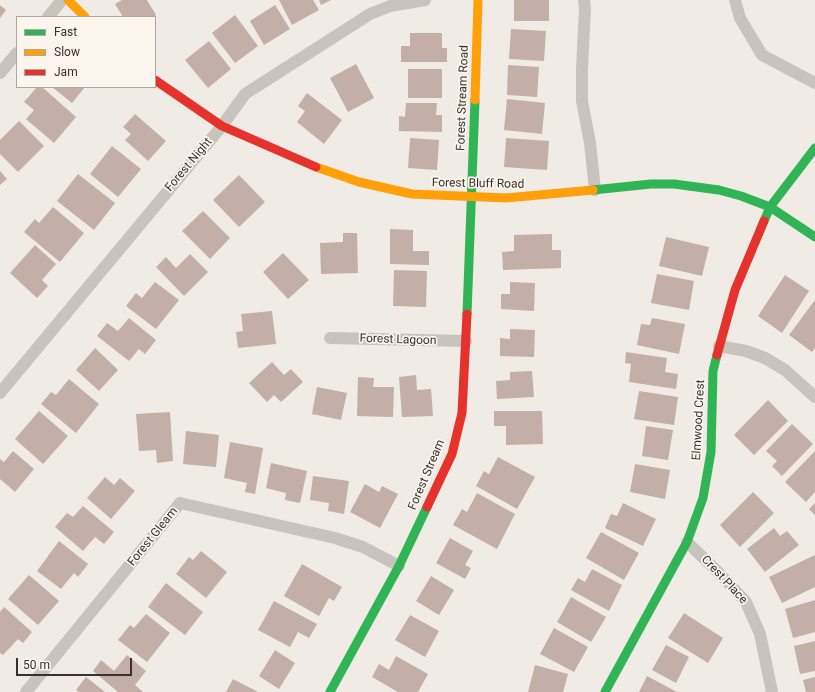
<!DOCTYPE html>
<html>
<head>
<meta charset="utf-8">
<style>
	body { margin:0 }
	#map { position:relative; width:815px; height:692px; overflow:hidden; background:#f0ebe5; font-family:Roboto,sans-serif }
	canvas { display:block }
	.legend { position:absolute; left:16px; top:16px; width:140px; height:72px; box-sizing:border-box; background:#fbf5ee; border:1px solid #aea6a0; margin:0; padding:5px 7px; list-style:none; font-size:12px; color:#3b302b }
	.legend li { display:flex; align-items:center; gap:8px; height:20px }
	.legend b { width:20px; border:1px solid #aea6a0 }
	.scale { position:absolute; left:16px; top:658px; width:116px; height:18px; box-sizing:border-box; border:2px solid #3b302b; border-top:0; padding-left:5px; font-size:12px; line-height:14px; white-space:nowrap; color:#3b302b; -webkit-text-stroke:3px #fbf5ee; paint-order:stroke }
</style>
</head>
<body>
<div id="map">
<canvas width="815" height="692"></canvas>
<ul class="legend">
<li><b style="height:5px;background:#30b455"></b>Fast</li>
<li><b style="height:5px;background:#ff9f0a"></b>Slow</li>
<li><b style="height:5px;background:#e5322d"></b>Jam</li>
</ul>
<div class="scale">50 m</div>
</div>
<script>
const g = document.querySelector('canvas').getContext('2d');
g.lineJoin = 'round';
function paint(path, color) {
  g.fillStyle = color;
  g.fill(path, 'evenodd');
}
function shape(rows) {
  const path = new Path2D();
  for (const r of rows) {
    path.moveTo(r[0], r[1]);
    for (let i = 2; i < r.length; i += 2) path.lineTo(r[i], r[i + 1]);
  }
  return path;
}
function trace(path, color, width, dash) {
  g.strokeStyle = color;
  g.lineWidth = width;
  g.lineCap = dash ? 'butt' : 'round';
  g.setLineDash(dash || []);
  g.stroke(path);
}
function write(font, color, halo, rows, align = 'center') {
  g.font = font + ' Roboto,sans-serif';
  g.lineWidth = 3.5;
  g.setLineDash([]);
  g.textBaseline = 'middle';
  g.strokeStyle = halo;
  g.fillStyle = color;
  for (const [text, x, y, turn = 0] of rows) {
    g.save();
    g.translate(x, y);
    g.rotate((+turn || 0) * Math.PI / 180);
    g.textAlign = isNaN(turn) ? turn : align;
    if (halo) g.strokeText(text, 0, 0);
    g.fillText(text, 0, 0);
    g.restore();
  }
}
const building = shape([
	[122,0,147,0,156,15,153,17,123,17,115,4],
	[279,0,313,0,319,10,292,25],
	[319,0,331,0,321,5],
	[514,0,549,0,549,21,514,21],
	[0,5,6,10,0,18],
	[275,5,290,29,264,45,250,21],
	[235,15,258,46,235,63,212,33],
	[511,29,546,31,544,61,509,59],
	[410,33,442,33,442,48,447,48,447,62,401,62,401,46,410,46],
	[209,41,231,69,208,88,185,60],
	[356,64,374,98,348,112,330,78],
	[508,65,539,67,537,97,507,95],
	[408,69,442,69,442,98,408,98],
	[37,87,42,87,76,117,54,143,26,119,34,110,24,102],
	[52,87,85,87,72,103],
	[307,93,342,120,324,144,297,122,305,111,298,106],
	[507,99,545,103,542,134,504,130],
	[406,103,437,103,436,115,442,115,442,132,399,131,399,116,405,117],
	[135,114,166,141,148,161,125,140,131,134,123,127],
	[19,121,44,146,18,172,0,154,0,140],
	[410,138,439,140,437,170,408,168],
	[506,138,549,141,547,170,504,167],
	[112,146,141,169,118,197,90,174],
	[0,171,7,179,0,185],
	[78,174,115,203,94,230,57,201],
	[239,175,265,202,239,227,213,200],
	[53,207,84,233,60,262,24,232,35,219,39,223],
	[203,211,230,238,210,259,182,231],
	[390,229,413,230,413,251,429,251,429,265,390,264],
	[343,233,357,233,358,273,321,274,320,243,343,242],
	[552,234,552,250,561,250,561,268,503,270,502,252,514,251,514,235],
	[666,237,709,247,702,276,659,266],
	[35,245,56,264,42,280,48,286,37,298,10,273],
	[283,253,309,280,288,299,263,272],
	[190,254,208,272,184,296,156,267,166,257,176,268],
	[394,270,427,271,426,307,393,306],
	[657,274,694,281,689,310,651,303],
	[785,275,809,291,782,333,758,316],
	[155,282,179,300,156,329,126,306,136,293,142,298],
	[510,282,535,283,534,311,501,309,501,294,510,294],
	[815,300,815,348,812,352,789,335],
	[272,311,276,344,238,348,236,332,243,331,241,314],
	[129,318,156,340,145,354,139,349,129,361,97,336,107,323,118,331],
	[652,318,685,324,679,354,637,345,641,324,650,325],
	[510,329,535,330,534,357,500,356,500,338,510,339],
	[95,348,118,370,99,391,76,370],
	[626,352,667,358,665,372,678,374,676,389,629,382,631,364,625,363],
	[272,362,284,375,291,369,303,382,281,402,274,395,267,402,249,383],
	[532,371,534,397,497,399,496,381,510,380,510,372],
	[416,375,417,390,431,389,433,416,402,417,399,377],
	[358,377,374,378,373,387,394,387,393,417,357,416],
	[69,379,99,404,76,433,41,404,51,392,56,395],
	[317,387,347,393,341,420,312,414],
	[639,391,678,397,674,425,634,419],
	[768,400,788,421,754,455,734,435],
	[39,411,68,436,43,464,15,439],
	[494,411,542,411,543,444,506,445,506,426,494,426],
	[170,412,173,461,157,463,156,450,139,451,136,414],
	[792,424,813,444,782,476,772,466,777,461,766,451],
	[646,426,673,430,668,460,642,456],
	[186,431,219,435,216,467,183,464],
	[230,442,263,448,255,494,245,492,247,483,224,478],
	[13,451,34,469,15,492,0,479,0,459,4,462],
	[815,451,815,492,806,502,785,482],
	[498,457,535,477,517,509,476,486,484,471,489,474],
	[271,463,307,471,300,503,285,500,286,493,266,488],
	[635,464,670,470,665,499,630,492],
	[313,476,349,481,344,514,328,511,329,503,310,500],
	[105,477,114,485,120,478,135,491,111,519,87,498],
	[365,484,379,492,382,486,398,494,380,528,350,512],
	[753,492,774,513,740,547,720,525],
	[477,493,515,514,497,549,453,525,462,509,467,512],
	[623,503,656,519,643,546,605,528,611,514,617,516],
	[815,503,815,515,809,509],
	[83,506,114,532,104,544,95,537,83,551,55,527,67,513,73,517],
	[774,528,780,536,787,531,799,545,765,572,747,549],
	[601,532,639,553,624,580,586,558],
	[450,538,473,551,465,565,471,568,465,579,436,563],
	[59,541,88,564,78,577,74,573,61,589,37,571],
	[201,551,227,572,206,598,176,574,189,557,193,560],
	[815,555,815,587,782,603,769,577],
	[302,564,342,587,334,601,329,598,319,616,284,596],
	[592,569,622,585,609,611,571,590,578,578,585,582],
	[29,575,59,601,38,625,8,599],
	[431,576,454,590,439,615,416,601],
	[166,583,203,612,185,635,148,607],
	[571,597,606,617,591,642,557,622],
	[815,600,815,632,793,638,785,609],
	[274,601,317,624,309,638,298,632,290,647,258,630],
	[4,607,32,632,23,643,18,639,3,655,0,653,0,612],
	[684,613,723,638,708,663,668,638],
	[146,614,170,633,147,662,118,640,130,625,134,628],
	[410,615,439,631,425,657,395,640],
	[554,628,588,647,574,672,540,654],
	[815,641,815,671,800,674,794,646],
	[666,645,689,657,676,683,652,670],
	[275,650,295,663,279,689,259,676],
	[127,655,146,671,135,685,143,692,118,692,93,671,101,660,114,671],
	[396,656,428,674,418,692,398,692,372,677,379,664,389,670],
	[535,665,568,674,563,692,528,692],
	[647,676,677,692,639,692],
	[86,677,105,692,79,692,76,690],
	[815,677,815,692,806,692,803,680],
	[233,679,258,692,226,692]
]);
const street = shape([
	[584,0,585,8,582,68,582,101,590,143,595,190],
	[735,0,740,18,762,55,815,83],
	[48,17,62,0],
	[0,73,17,53],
	[330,338,466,341],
	[719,346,746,351,765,358,785,370,815,397],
	[0,393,222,126,245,94,370,14,390,6,425,0],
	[687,542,719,573,746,602,760,634,772,692],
	[26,692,180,503,335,538,363,547,399,566]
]);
const fast = shape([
	[593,190,651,184,674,184,719,190,741,196,770,207,815,237],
	[764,221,770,207,815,148],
	[467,314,475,100],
	[330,692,399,566,427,507],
	[605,692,687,542,703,498,711,452,713,371,717,355]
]);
const slow = shape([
	[68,0,85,17],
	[475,100,478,0],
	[316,167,359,182,412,194,506,198,593,190]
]);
const jam = shape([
	[155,80,222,126,316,167],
	[717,355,735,290,764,221],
	[427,507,452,454,462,413,467,314]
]);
const streetNames = [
	["Forest Stream Road",463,98,-88],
	["Forest Night",189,165,-50],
	["Forest Bluff Road",478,184,1],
	["Forest Lagoon",398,340,2],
	["Elmwood Crest",699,420,-87],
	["Forest Stream",427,475,-67],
	["Forest Gleam",153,537,-51],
	["Crest Place",724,580,47]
];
paint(building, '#c3afa7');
trace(street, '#c9c3be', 12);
trace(fast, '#30b455', 9);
trace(slow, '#ff9f0a', 9);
trace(jam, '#e5322d', 9);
write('12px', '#3b302b', '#fbf5ee', streetNames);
</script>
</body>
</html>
